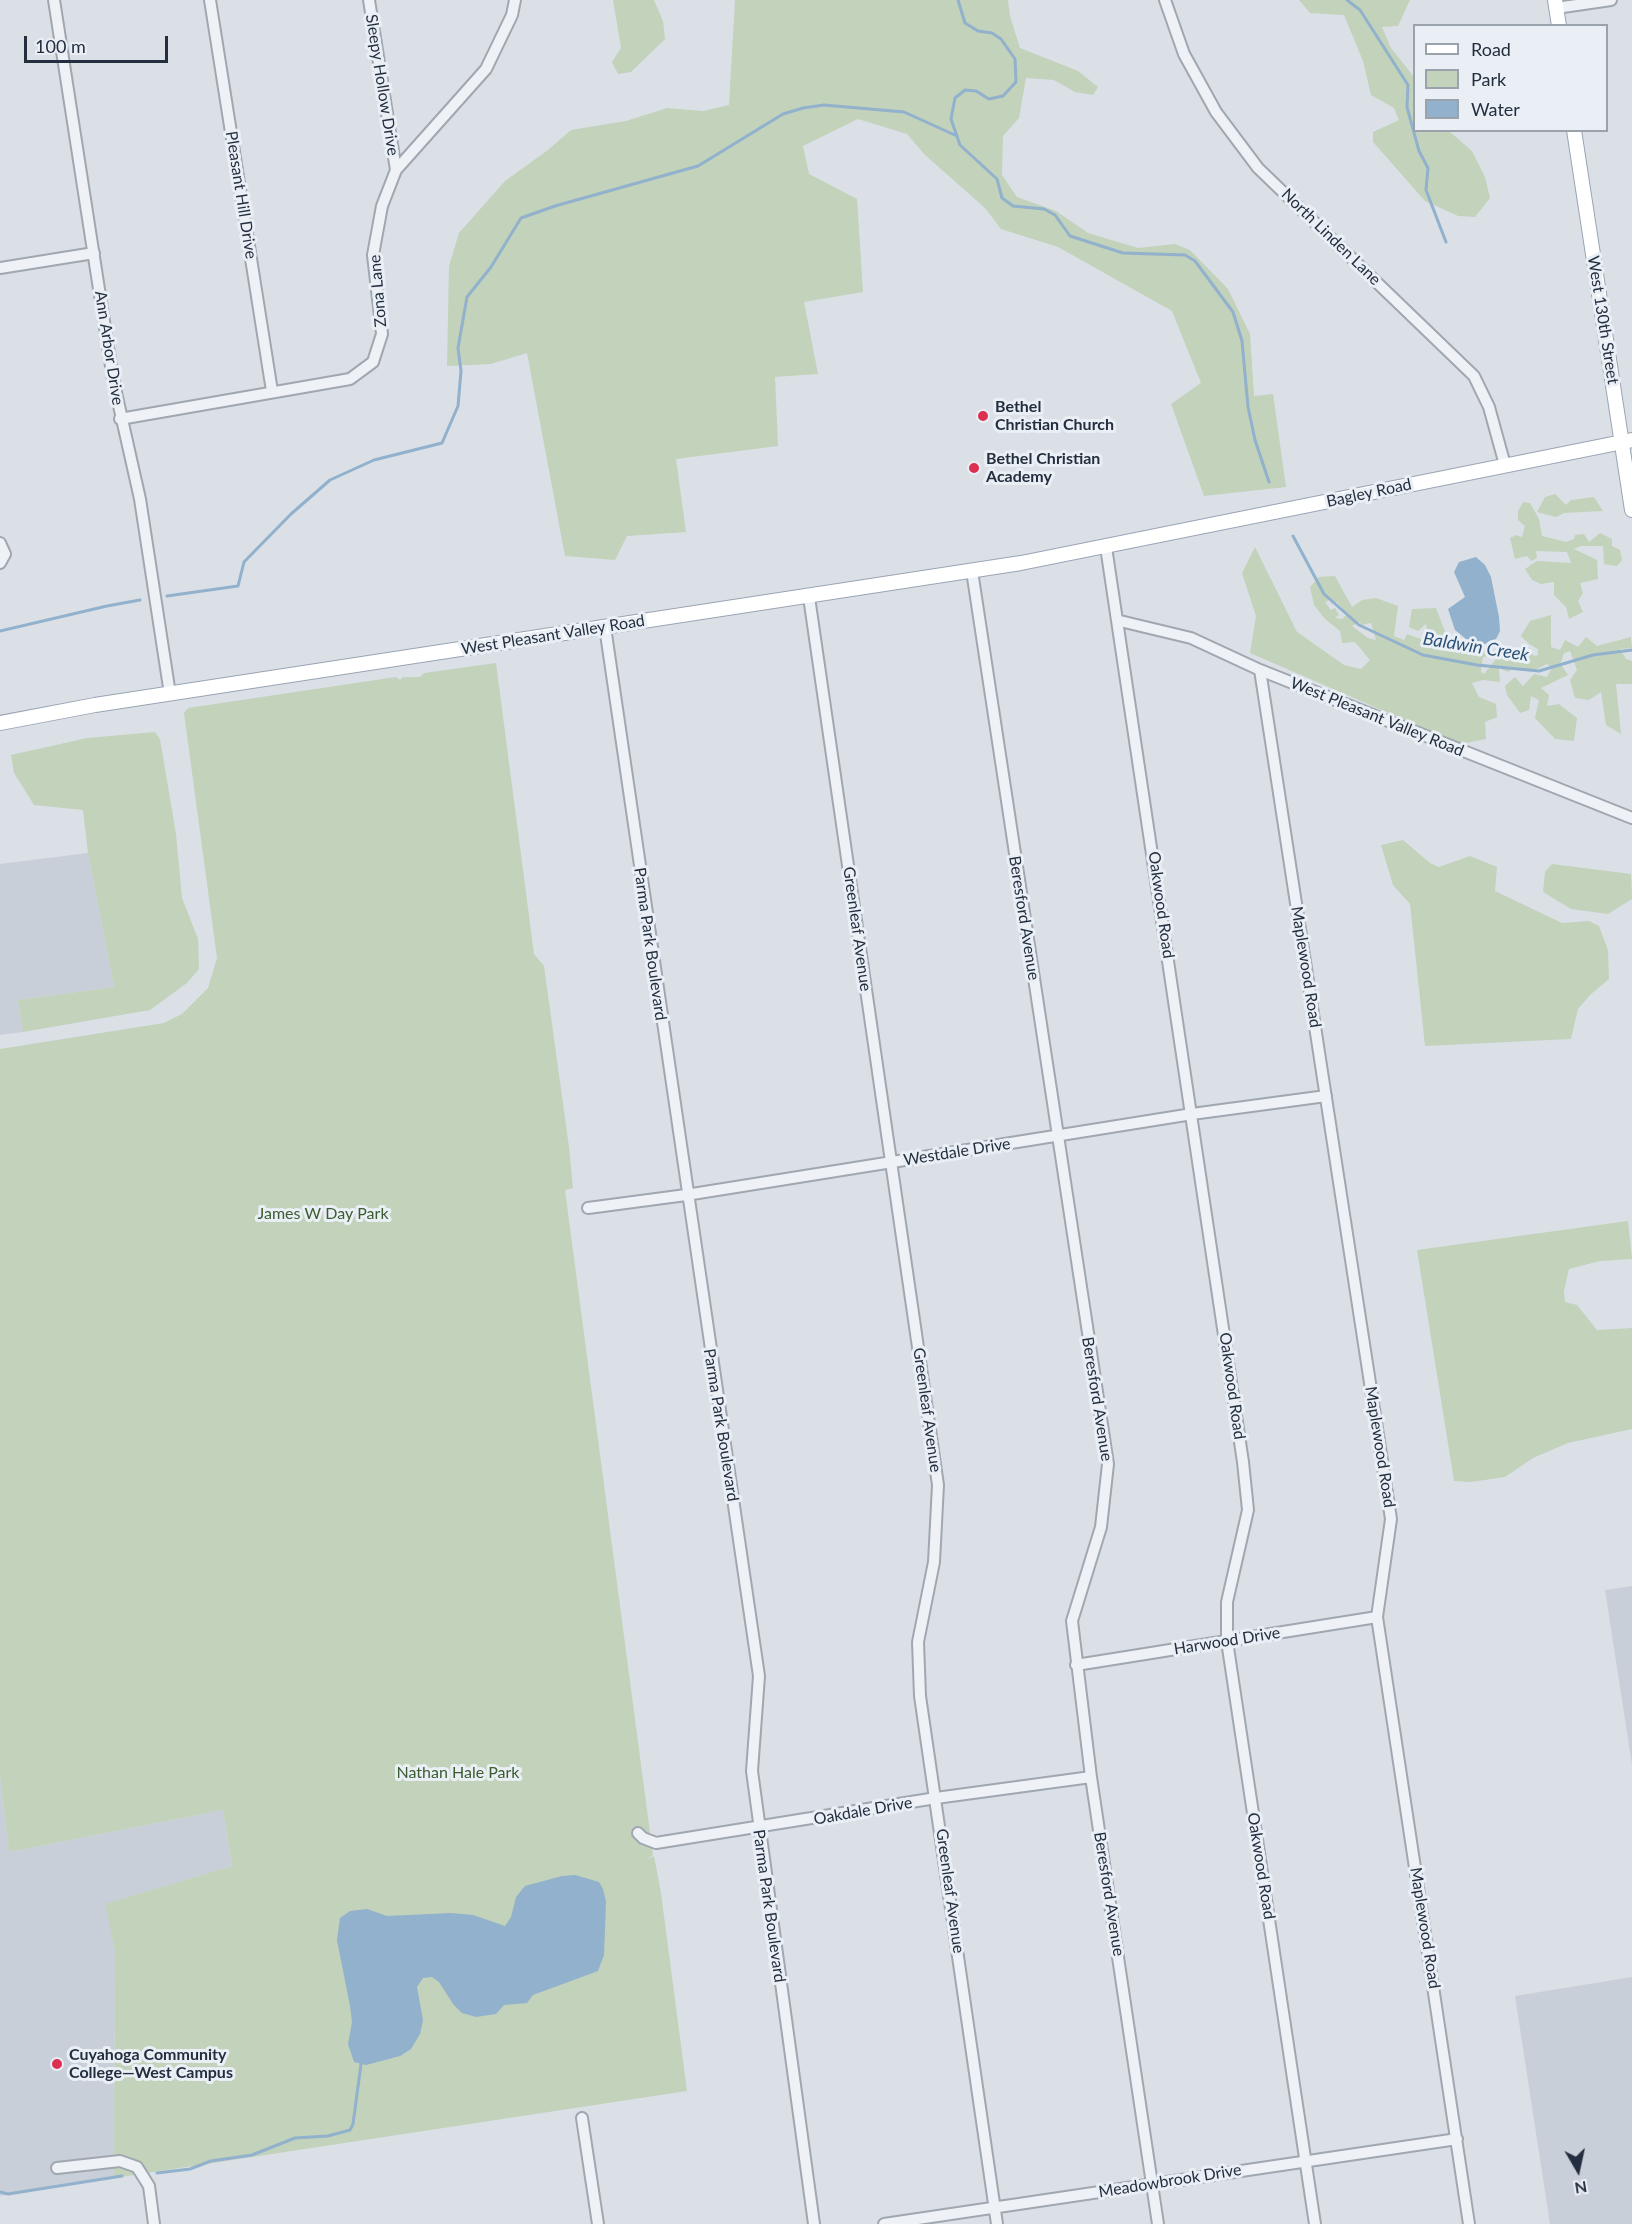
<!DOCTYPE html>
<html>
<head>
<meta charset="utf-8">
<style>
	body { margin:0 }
	#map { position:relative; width:1632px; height:2224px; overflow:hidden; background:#dbe0e7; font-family:Lato,sans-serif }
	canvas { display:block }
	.legend { position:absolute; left:1413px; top:24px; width:195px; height:108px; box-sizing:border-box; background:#eaeff5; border:2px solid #9aa2ac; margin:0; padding:8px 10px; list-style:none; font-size:18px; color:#232f3f }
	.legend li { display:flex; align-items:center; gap:12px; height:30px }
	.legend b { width:30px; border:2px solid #9aa2ac }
	.north { position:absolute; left:1548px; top:2140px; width:60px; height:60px; -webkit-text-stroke:4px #eaeff5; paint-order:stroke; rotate:171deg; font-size:16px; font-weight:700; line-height:24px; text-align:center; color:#232f3f }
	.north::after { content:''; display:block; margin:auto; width:21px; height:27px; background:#232f3f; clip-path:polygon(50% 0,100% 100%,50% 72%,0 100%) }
	.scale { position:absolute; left:24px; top:36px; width:144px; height:27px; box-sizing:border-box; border:3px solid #232f3f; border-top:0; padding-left:8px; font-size:18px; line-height:21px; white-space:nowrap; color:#232f3f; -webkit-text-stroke:4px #eaeff5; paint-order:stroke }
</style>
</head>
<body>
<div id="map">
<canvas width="1632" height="2224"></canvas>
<ul class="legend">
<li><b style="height:8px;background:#fff"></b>Road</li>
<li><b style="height:16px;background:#c2d2bb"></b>Park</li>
<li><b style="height:16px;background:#91b1cc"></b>Water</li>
</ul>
<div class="north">N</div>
<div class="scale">100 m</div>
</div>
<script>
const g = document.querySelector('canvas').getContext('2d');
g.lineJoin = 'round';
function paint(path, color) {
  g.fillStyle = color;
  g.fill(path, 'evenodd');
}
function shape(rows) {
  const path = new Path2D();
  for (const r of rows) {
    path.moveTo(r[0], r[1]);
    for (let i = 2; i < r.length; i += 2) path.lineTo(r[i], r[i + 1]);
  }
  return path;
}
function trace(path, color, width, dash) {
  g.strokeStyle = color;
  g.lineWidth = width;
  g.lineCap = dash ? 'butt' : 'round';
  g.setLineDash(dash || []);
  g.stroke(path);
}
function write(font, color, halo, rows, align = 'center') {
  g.font = font + ' Lato,sans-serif';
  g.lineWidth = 6;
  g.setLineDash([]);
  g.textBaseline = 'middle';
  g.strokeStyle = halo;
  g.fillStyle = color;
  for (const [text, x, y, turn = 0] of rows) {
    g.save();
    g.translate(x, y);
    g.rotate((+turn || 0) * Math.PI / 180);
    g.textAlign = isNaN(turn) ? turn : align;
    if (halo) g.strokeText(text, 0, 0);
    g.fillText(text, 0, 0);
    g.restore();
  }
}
const built = shape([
	[88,853,114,987,18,1000,23,1032,0,1035,0,864],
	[1632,1586,1632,1765,1605,1590],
	[0,1777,9,1852,223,1810,232,1866,106,1904,115,1951,114,2178,0,2196],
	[1632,1977,1632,2224,1550,2224,1515,1996]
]);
const green = shape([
	[613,0,654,0,663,21,665,39,631,72,618,74,612,62,621,48],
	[735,0,1008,0,1010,16,1020,48,1078,71,1098,87,1093,95,1075,92,1054,80,1026,78,1019,118,1003,136,1002,175,1017,197,1056,211,1088,233,1138,248,1175,244,1190,250,1228,289,1250,334,1254,396,1273,394,1286,487,1204,496,1171,404,1201,383,1172,311,1058,247,1001,229,985,208,925,155,907,134,858,119,803,146,809,174,857,199,863,292,804,302,818,374,775,377,778,446,676,459,686,532,627,536,615,560,565,556,527,353,491,364,447,366,449,266,459,233,505,181,548,150,571,130,626,121,667,108,703,111,729,105],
	[1299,0,1410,0,1398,26,1382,27,1391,48,1414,77,1414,130,1449,131,1472,151,1485,177,1490,198,1475,217,1458,216,1425,201,1373,142,1373,132,1399,120,1394,108,1371,95,1363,61,1344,15,1310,13],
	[1555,494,1566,505,1571,500,1594,497,1603,511,1564,513,1556,517,1537,512,1545,497],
	[1523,502,1530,503,1539,519,1542,536,1566,542,1574,539,1575,535,1584,534,1589,542,1600,533,1612,539,1612,546,1620,550,1622,560,1617,566,1604,564,1603,546,1581,546,1574,549,1597,560,1598,579,1580,583,1583,593,1578,601,1583,612,1569,619,1566,607,1554,595,1554,582,1541,584,1532,580,1525,569,1537,561,1571,563,1567,552,1536,551,1537,558,1531,561,1527,556,1515,559,1510,538,1516,535,1522,537,1525,526,1518,520,1518,511],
	[1255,547,1297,632,1344,665,1361,669,1370,660,1355,642,1342,643,1340,631,1325,619,1314,605,1310,587,1319,577,1335,576,1352,607,1362,600,1376,598,1398,606,1394,636,1404,640,1407,634,1429,642,1426,624,1418,631,1409,627,1412,609,1436,608,1451,647,1478,653,1480,648,1490,645,1493,656,1483,657,1481,672,1484,674,1500,654,1519,660,1530,651,1534,656,1538,655,1538,649,1529,644,1521,636,1530,621,1551,615,1551,647,1560,650,1565,640,1578,647,1586,637,1597,646,1631,637,1632,648,1620,649,1626,659,1632,661,1632,684,1616,684,1621,734,1606,725,1601,692,1589,700,1575,698,1570,680,1577,670,1570,651,1564,653,1561,662,1554,667,1562,666,1568,675,1541,688,1549,695,1547,706,1559,704,1577,718,1574,741,1555,739,1535,718,1539,700,1531,696,1529,710,1520,713,1507,695,1505,686,1515,677,1523,686,1534,674,1547,677,1552,668,1547,664,1535,670,1513,667,1508,672,1499,668,1500,682,1483,680,1472,683,1479,697,1496,704,1497,717,1485,722,1486,739,1460,744,1250,653,1256,616,1242,573],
	[1332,599,1331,604,1337,602,1347,614,1342,619,1335,618,1339,615,1335,608,1331,610,1325,602],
	[1360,622,1361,625,1371,623,1376,640,1368,638,1352,626],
	[496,663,534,954,544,966,569,1147,573,1188,565,1190,653,1855,646,1860,654,1856,661,1893,687,2091,114,2178,115,1951,105,1904,232,1866,223,1810,9,1852,0,1777,0,1049,164,1023,182,1014,208,988,217,958,184,713,188,708,396,677,400,680,403,677,420,677,424,673],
	[155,732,160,739,176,834,182,898,198,939,199,969,187,983,150,1010,23,1032,18,1000,114,987,88,853,83,810,34,805,14,773,11,755,87,738],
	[1403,840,1430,863,1439,867,1470,856,1497,867,1495,891,1562,923,1589,921,1599,926,1608,950,1609,979,1590,995,1578,1009,1571,1039,1425,1046,1410,904,1393,885,1381,845],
	[1552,864,1631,874,1632,899,1608,914,1571,909,1543,892,1545,872],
	[1628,1221,1632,1259,1600,1261,1569,1269,1564,1291,1565,1302,1577,1305,1597,1330,1632,1328,1632,1429,1568,1443,1533,1458,1505,1477,1471,1482,1454,1481,1417,1250]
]);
const water = shape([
	[1476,557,1485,565,1491,577,1499,617,1500,631,1496,639,1483,645,1466,639,1455,630,1448,609,1465,597,1454,572,1459,562],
	[575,1875,599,1882,603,1889,606,1901,604,1955,598,1971,533,1995,527,2003,504,2005,496,2014,476,2017,462,2013,453,2004,439,1982,432,1977,423,1978,417,1987,423,2020,420,2034,411,2049,400,2056,366,2065,354,2062,348,2044,352,2022,350,2006,337,1940,340,1918,350,1911,367,1909,387,1916,451,1913,473,1915,505,1926,511,1917,516,1897,525,1886,562,1876]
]);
const stream = shape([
	[958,0,965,23,978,31,992,33,1001,39,1015,59,1016,82,1003,96,989,99,976,91,965,90,955,98,951,119,960,145,997,179,1002,198,1013,206,1044,209,1055,215,1070,236,1123,253,1185,255,1195,261,1233,312,1242,341,1248,407,1255,440,1269,482],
	[1347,0,1360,10,1408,85,1407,107,1419,151,1428,168,1426,190,1446,242],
	[1293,536,1324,594,1359,625,1423,655,1477,665,1539,671,1593,655,1632,650],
	[167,596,238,586,244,562,291,514,330,480,374,460,442,443,458,406,461,371,458,348,467,297,491,267,521,218,555,206,698,166,783,114,803,108,824,105,904,112,957,136],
	[0,631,107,606,140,600],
	[157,2173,190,2169,211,2161,252,2155,295,2138,328,2136,350,2130,353,2124,361,2064],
	[0,2192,8,2194,122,2176]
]);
const minor = shape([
	[54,0,113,379,140,499,170,694],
	[210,0,272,391],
	[369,0,396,170],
	[1165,0,1184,54,1216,112,1258,168,1474,376,1489,407,1505,465],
	[1556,8,1611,0],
	[0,268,94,253],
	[120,419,350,379,373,362,382,334,373,255,382,206,396,170,486,69,512,15,515,0],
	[0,543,5,554,0,563],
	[1106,547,1243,1462,1248,1510,1227,1602,1227,1641,1315,2224],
	[972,571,1108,1464,1101,1527,1072,1621,1091,1777,1158,2224],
	[809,597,938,1485,934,1562,918,1642,920,1696,997,2224],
	[1120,621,1191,638,1260,670,1632,818],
	[605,627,759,1676,752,1771,814,2224],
	[1260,670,1391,1519,1377,1617,1469,2224],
	[588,1208,686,1195,1192,1114,1326,1096],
	[1076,1665,1377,1617],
	[638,1833,643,1838,656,1843,936,1798,1091,1777],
	[582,2118,598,2224],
	[57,2168,120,2161,137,2167,149,2186,154,2224],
	[884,2224,1457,2139]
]);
const major = shape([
	[1555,0,1559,26],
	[1574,130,1632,510],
	[0,723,95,705,1021,563,1632,440]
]);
const markers = [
	[983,416,6,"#dc3053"],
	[974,468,6,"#dc3053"],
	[57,2064,6,"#dc3053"]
];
const streetNames = [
	["Sleepy Hollow Drive",382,85,81],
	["Pleasant Hill Drive",241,195,81],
	["North Linden Lane",1331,237,44],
	["Zona Lane",378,291,-95],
	["West 130th Street",1603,320,81],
	["Ann Arbor Drive",109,348,81],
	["Bagley Road",1369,493,-12],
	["West Pleasant Valley Road",553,635,-9],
	["West Pleasant Valley Road",1377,717,22],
	["Oakwood Road",1161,905,82],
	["Beresford Avenue",1024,918,81],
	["Greenleaf Avenue",857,929,82],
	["Parma Park Boulevard",650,944,82],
	["Maplewood Road",1306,967,81],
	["Westdale Drive",957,1152,-9],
	["Oakwood Road",1232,1386,82],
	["Beresford Avenue",1097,1399,81],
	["Greenleaf Avenue",927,1410,82],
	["Parma Park Boulevard",721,1425,81],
	["Maplewood Road",1380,1447,81],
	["Harwood Drive",1227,1641,-9],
	["Oakdale Drive",863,1811,-10],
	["Oakwood Road",1261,1866,81],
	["Greenleaf Avenue",950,1891,82],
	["Beresford Avenue",1109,1894,81],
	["Parma Park Boulevard",769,1906,82],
	["Maplewood Road",1425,1928,81],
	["Meadowbrook Drive",1170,2181,-9]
];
const poiNames = [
	["Bethel",995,407],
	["Christian Church",995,425],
	["Bethel Christian",986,459],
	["Academy",986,477],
	["Cuyahoga Community",69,2055],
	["College—West Campus",69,2073]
];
const parkNames = [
	["James W Day Park",323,1214],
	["Nathan Hale Park",458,1773]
];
const waterNames = [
	["Baldwin Creek",1476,647,9]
];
paint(built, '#c8cfd9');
paint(green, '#c2d2bb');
paint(water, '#91b1cc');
trace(stream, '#91b1cc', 3);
trace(minor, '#a0a7b1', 14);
trace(major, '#99a5b4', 16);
trace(minor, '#eef1f5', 10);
trace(major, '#fff', 14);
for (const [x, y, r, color] of markers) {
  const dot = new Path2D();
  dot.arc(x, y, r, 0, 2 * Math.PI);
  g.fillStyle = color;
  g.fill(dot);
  trace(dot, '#eaeff5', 2);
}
write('16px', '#232f3f', '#eaeff5', streetNames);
write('bold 16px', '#232f3f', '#eaeff5', poiNames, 'left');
write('16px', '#3a5c2f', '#eaeff5', parkNames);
write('italic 18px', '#2a5076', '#eaeff5', waterNames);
</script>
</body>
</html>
